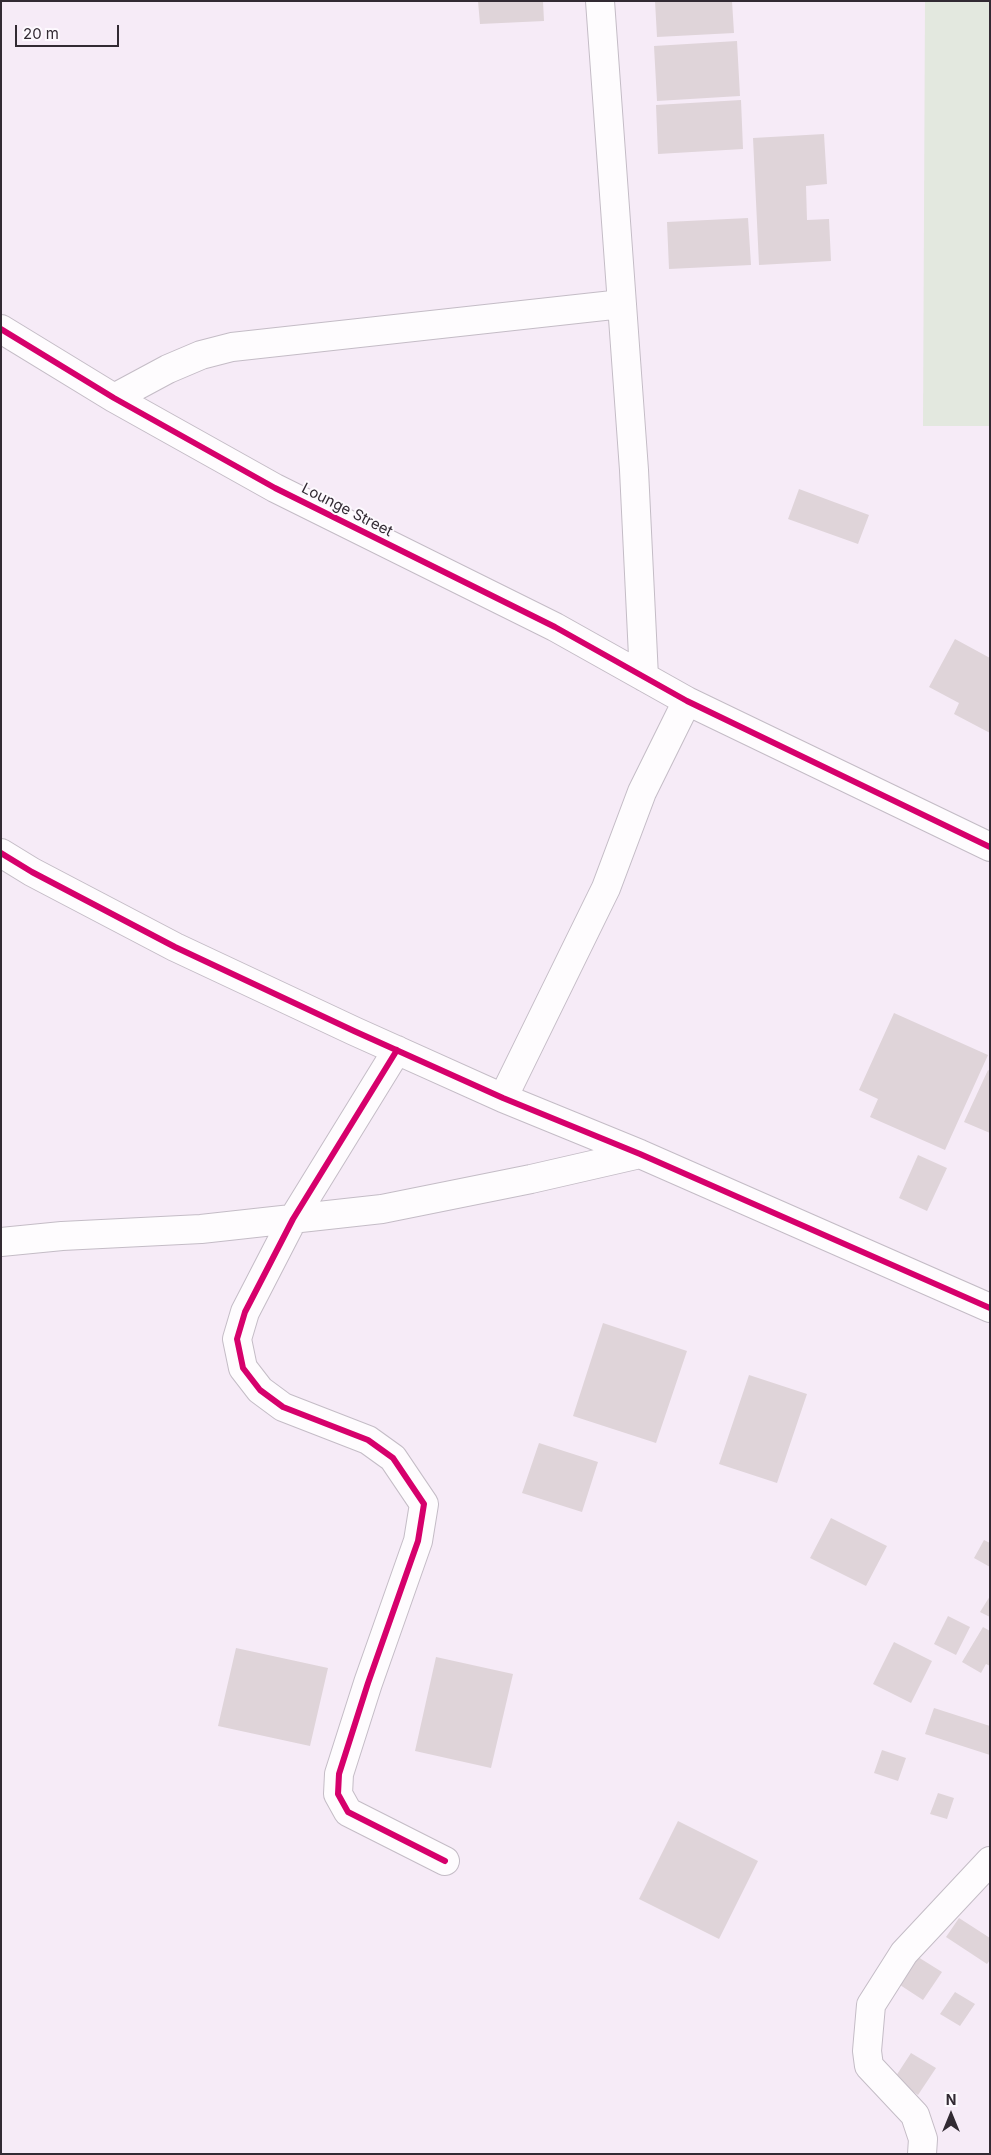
<!DOCTYPE html>
<html>
<head>
<meta charset="utf-8">
<style>
	body { margin:0 }
	#map { position:relative; width:991px; height:2155px; overflow:hidden; background:#f6ebf7; font-family:Inter,sans-serif }
	canvas { display:block }
	.frame { position:absolute; inset:0; border:2px solid #322a33; pointer-events:none }
	.north { position:absolute; left:926px; top:2090px; width:50px; height:50px; -webkit-text-stroke:4px #fdf9fe; paint-order:stroke; rotate:0deg; font-size:14px; font-weight:700; line-height:20px; text-align:center; color:#322a33 }
	.north::after { content:''; display:block; margin:auto; width:18px; height:22px; background:#322a33; clip-path:polygon(50% 0,100% 100%,50% 72%,0 100%) }
	.scale { position:absolute; left:15px; top:25px; width:104px; height:22px; box-sizing:border-box; border:2px solid #322a33; border-top:0; padding-left:6px; font-size:15px; line-height:18px; white-space:nowrap; color:#322a33; -webkit-text-stroke:4px #fdf9fe; paint-order:stroke }
</style>
</head>
<body>
<div id="map">
<canvas width="991" height="2155"></canvas>
<div class="frame"></div>
<div class="north">N</div>
<div class="scale">20 m</div>
</div>
<script>
const g = document.querySelector('canvas').getContext('2d');
g.lineJoin = 'round';
function paint(path, color) {
  g.fillStyle = color;
  g.fill(path, 'evenodd');
}
function shape(rows) {
  const path = new Path2D();
  for (const r of rows) {
    path.moveTo(r[0], r[1]);
    for (let i = 2; i < r.length; i += 2) path.lineTo(r[i], r[i + 1]);
  }
  return path;
}
function trace(path, color, width, dash) {
  g.strokeStyle = color;
  g.lineWidth = width;
  g.lineCap = dash ? 'butt' : 'round';
  g.setLineDash(dash || []);
  g.stroke(path);
}
function write(font, color, halo, rows, align = 'center') {
  g.font = font + ' Inter,sans-serif';
  g.lineWidth = 4;
  g.setLineDash([]);
  g.textBaseline = 'middle';
  g.strokeStyle = halo;
  g.fillStyle = color;
  for (const [text, x, y, turn = 0] of rows) {
    g.save();
    g.translate(x, y);
    g.rotate((+turn || 0) * Math.PI / 180);
    g.textAlign = isNaN(turn) ? turn : align;
    if (halo) g.strokeText(text, 0, 0);
    g.fillText(text, 0, 0);
    g.restore();
  }
}
const green = shape([
	[925,1,990,1,990,426,923,426]
]);
const building = shape([
	[478,1,543,1,544,21,480,24],
	[655,1,732,1,734,33,657,37],
	[737,41,740,96,657,101,654,46],
	[741,100,743,149,658,154,656,105],
	[824,134,827,184,806,186,807,220,829,219,831,261,759,265,753,138],
	[748,218,751,265,669,269,667,222],
	[799,489,869,515,858,544,788,519],
	[955,639,990,658,990,733,954,714,959,703,929,687],
	[894,1013,988,1055,945,1150,870,1117,878,1099,859,1090],
	[988,1070,990,1071,990,1133,964,1122],
	[918,1155,947,1168,927,1211,899,1198],
	[603,1323,687,1351,656,1443,573,1416],
	[749,1375,807,1394,777,1483,719,1464],
	[539,1443,598,1462,582,1512,522,1493],
	[831,1518,887,1546,866,1586,810,1558],
	[984,1540,990,1543,990,1567,974,1558],
	[990,1596,990,1617,980,1612],
	[948,1616,970,1627,956,1655,934,1644],
	[983,1627,990,1631,990,1666,986,1664,981,1673,962,1662],
	[894,1642,932,1661,911,1703,873,1684],
	[236,1648,328,1668,310,1746,218,1726],
	[436,1657,513,1674,491,1768,415,1751],
	[934,1708,990,1726,990,1755,925,1734],
	[882,1750,906,1758,898,1781,874,1773],
	[938,1793,954,1798,947,1819,930,1814],
	[678,1821,758,1861,719,1939,639,1899],
	[959,1918,990,1938,990,1960,987,1964,946,1937],
	[918,1957,942,1972,923,2000,900,1985],
	[955,1992,975,2004,960,2026,940,2014],
	[911,2053,936,2068,918,2095,894,2079]
]);
const street = shape([
	[600,1,634,470,644,677],
	[1,329,114,398,275,488,555,627,687,701,990,847],
	[114,398,168,369,201,355,232,347,622,304],
	[1,853,32,872,175,947,354,1031,503,1098,640,1154,990,1308],
	[397,1050,293,1219,245,1312,237,1339,243,1368,260,1390,283,1407,368,1440,393,1458,424,1504,418,1541,368,1683,339,1774,338,1794,348,1812,445,1861],
	[503,1098,606,888,642,792,687,701],
	[1,1242,62,1236,201,1229,382,1209,531,1179,640,1154],
	[922,2154,923,2139,915,2115,869,2066,867,2051,871,2005,904,1953,990,1861]
]);
const cycleway = shape([
	[1,329,114,398,275,488,555,627,687,701,990,847],
	[1,853,32,872,175,947,354,1031,503,1098,640,1154,990,1308],
	[397,1050,293,1219,245,1312,237,1339,243,1368,260,1390,283,1407,368,1440,393,1458,424,1504,418,1541,368,1683,339,1774,338,1794,348,1812,445,1861]
]);
const streetNames = [
	["Lounge Street",347,510,27]
];
paint(green, '#e3e8df');
paint(building, '#dfd4d9');
trace(street, '#c4bcc6', 30);
trace(street, '#fefcfe', 28);
trace(cycleway, '#d6006c', 6);
write('15px', '#322a33', '#fdf9fe', streetNames);
</script>
</body>
</html>
